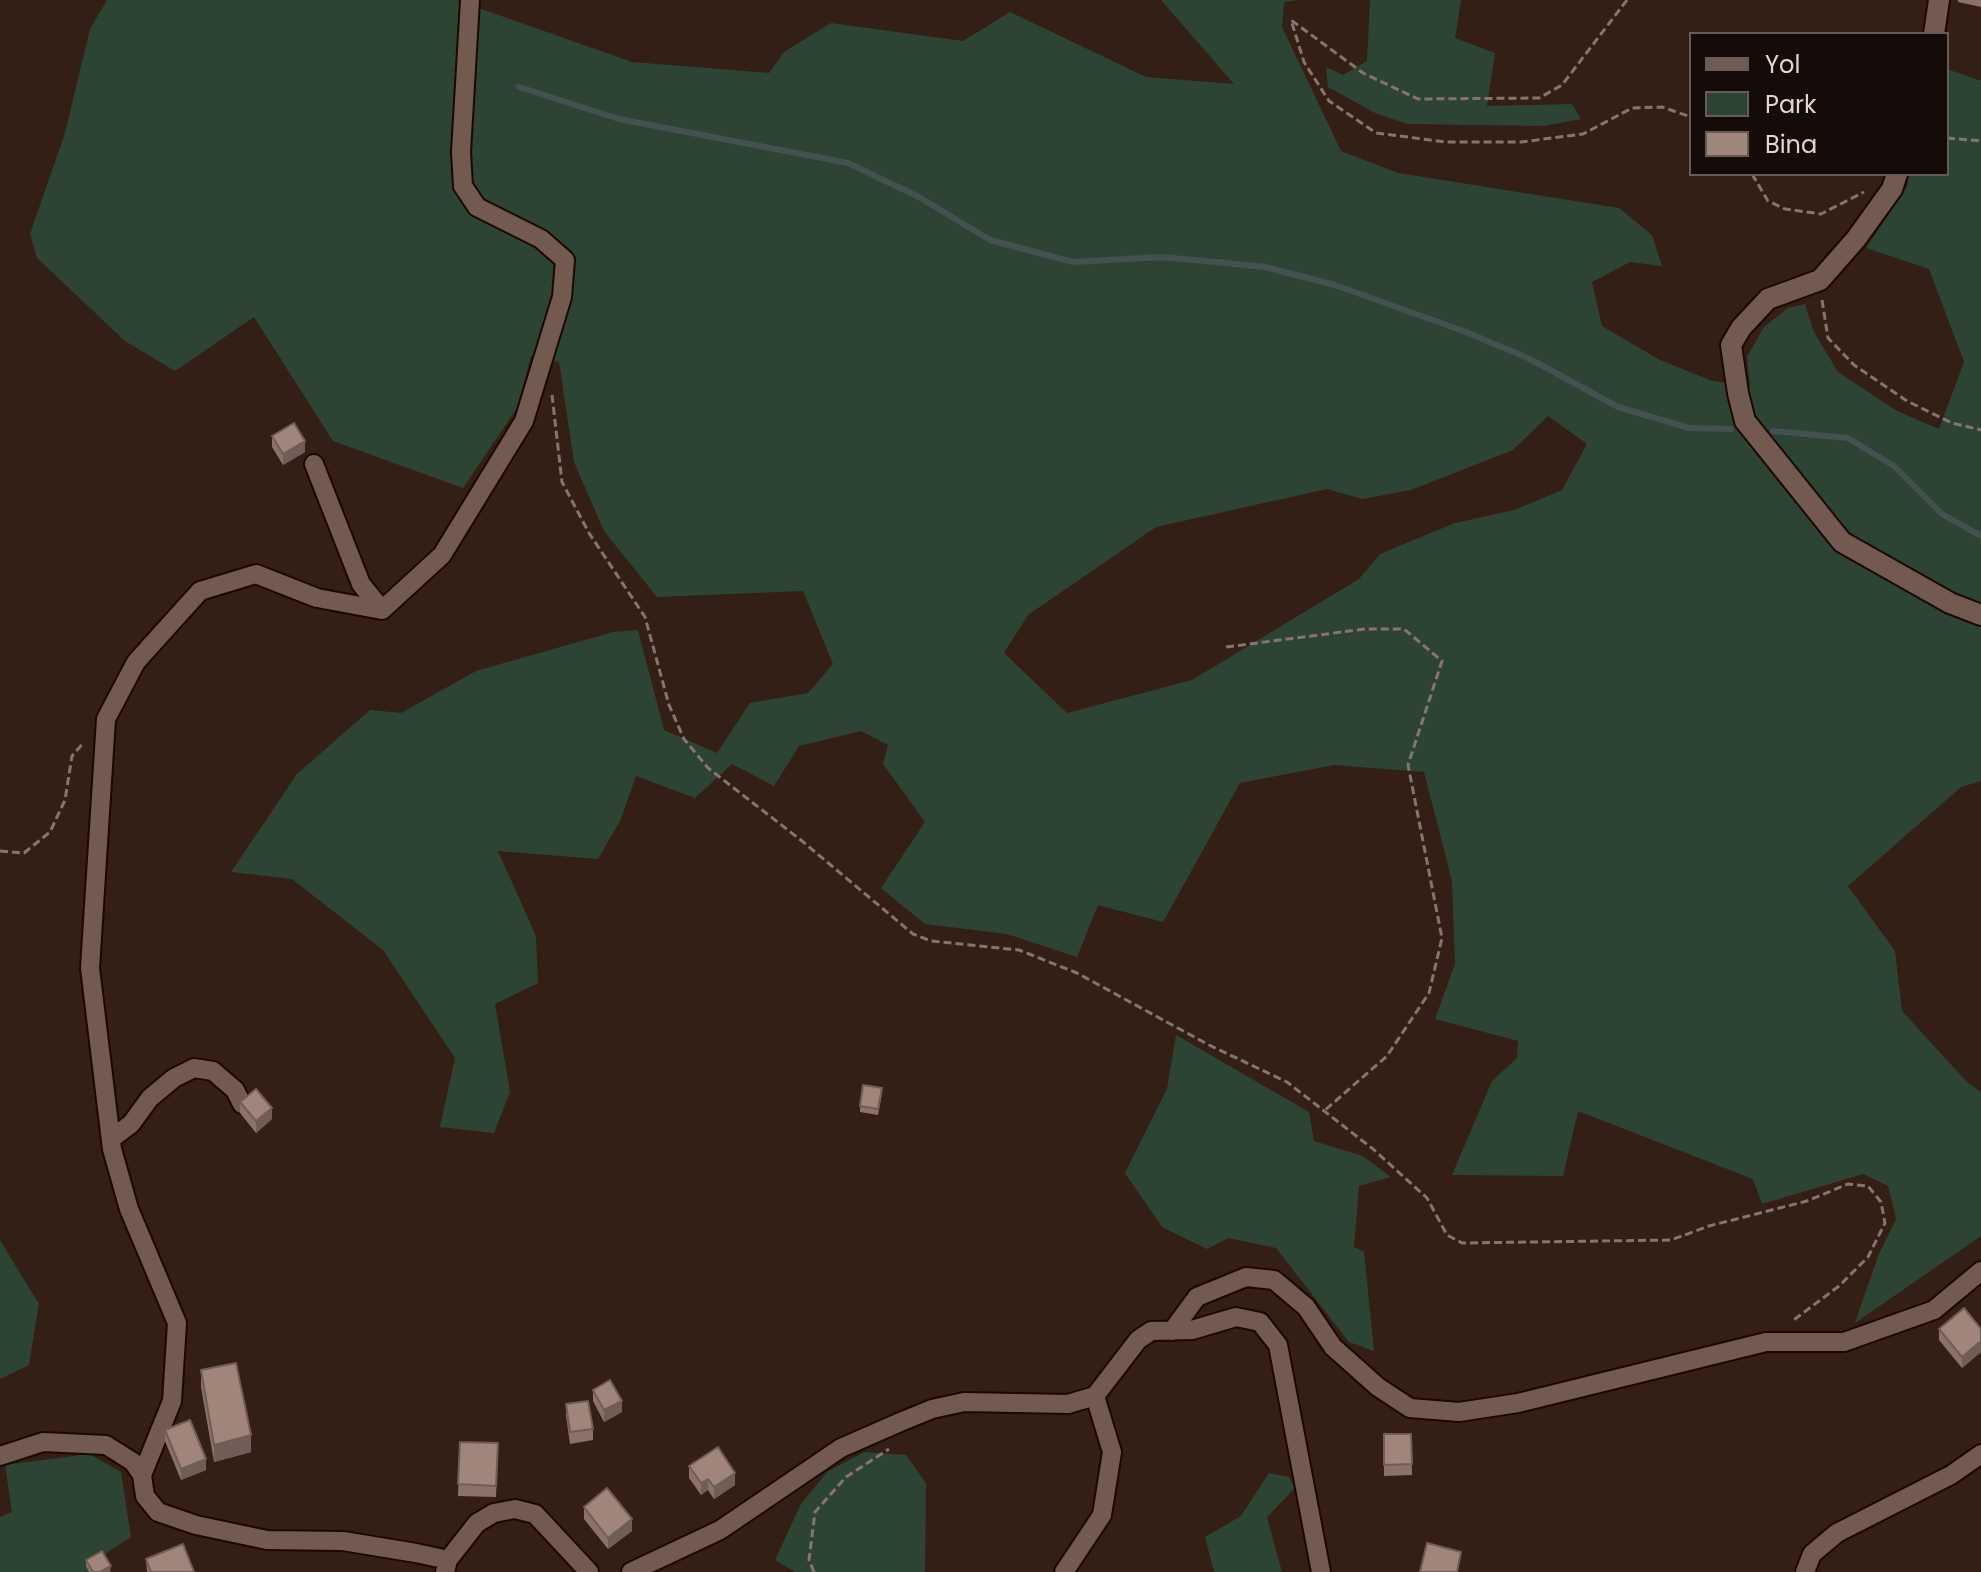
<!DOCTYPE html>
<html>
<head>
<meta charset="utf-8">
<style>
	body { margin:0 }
	#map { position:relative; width:1981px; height:1572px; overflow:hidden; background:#341f16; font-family:Poppins,sans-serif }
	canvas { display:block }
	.legend { position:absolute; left:1689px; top:32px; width:260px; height:144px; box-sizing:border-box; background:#150b08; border:2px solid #675b58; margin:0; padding:10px 14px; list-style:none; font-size:24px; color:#e3d4cf }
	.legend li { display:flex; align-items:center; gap:16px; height:40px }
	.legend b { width:40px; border:2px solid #675b58 }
</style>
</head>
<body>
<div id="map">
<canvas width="1981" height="1572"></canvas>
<ul class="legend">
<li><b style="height:10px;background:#735a50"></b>Yol</li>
<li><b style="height:22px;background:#2d4435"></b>Park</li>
<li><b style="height:22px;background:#a0857a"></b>Bina</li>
</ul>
</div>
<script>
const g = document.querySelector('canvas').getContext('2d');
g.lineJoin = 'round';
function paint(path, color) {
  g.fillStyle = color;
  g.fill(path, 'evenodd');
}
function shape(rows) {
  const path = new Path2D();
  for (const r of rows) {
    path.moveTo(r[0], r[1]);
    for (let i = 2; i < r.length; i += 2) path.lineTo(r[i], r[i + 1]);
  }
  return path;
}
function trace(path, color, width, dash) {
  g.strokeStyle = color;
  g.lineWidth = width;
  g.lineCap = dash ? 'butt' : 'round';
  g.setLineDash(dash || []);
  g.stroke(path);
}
const green = shape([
	[107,0,456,0,632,62,769,73,784,52,831,23,963,41,1010,12,1146,77,1234,84,1161,0,1299,0,1284,2,1282,27,1341,151,1398,173,1619,208,1652,235,1662,266,1630,262,1592,282,1602,326,1658,359,1712,381,1750,386,1747,357,1764,327,1788,308,1805,304,1814,332,1838,372,1897,411,1939,429,1964,362,1929,269,1866,248,1907,187,1909,174,1947,174,1947,69,1981,81,1981,781,1961,787,1848,886,1895,951,1902,1011,1967,1082,1981,1092,1981,1236,1855,1323,1878,1256,1896,1219,1888,1186,1863,1174,1762,1204,1753,1179,1578,1111,1563,1176,1452,1175,1492,1081,1517,1058,1518,1041,1435,1019,1455,964,1452,881,1424,772,1334,765,1240,783,1163,922,1098,905,1077,957,1007,934,925,924,881,888,925,822,883,764,888,745,861,731,799,746,774,786,732,764,695,798,636,776,620,821,598,859,498,851,536,936,538,983,495,1004,510,1092,494,1133,440,1127,455,1058,383,950,292,879,231,872,297,774,370,710,401,713,476,671,613,632,638,630,664,730,717,753,750,703,808,693,833,664,803,591,657,597,604,531,574,462,559,362,531,356,517,408,463,488,333,441,254,317,175,371,125,341,37,258,30,234,65,133,90,29],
	[1548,416,1587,444,1562,490,1514,510,1455,523,1380,554,1359,579,1192,680,1067,713,1004,653,1028,615,1156,527,1327,489,1362,499,1411,490,1513,450],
	[1370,0,1461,0,1455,38,1495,53,1487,106,1572,104,1581,119,1544,126,1408,124,1377,114,1328,87,1326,67,1343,75,1367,61],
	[1176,1035,1309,1112,1314,1141,1363,1156,1391,1177,1359,1186,1354,1247,1364,1252,1374,1351,1349,1342,1276,1248,1228,1238,1207,1249,1162,1227,1125,1173,1167,1089],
	[0,1240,39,1304,29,1365,0,1379],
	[864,1452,906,1455,926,1483,925,1572,795,1572,775,1560,801,1504,827,1472],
	[89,1454,121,1472,131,1537,97,1559,93,1572,0,1572,0,1517,12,1512,5,1465],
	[1269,1473,1289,1477,1295,1488,1267,1517,1282,1572,1214,1572,1205,1537,1241,1516]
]);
const stream = shape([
	[519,87,619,119,848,163,919,197,990,240,1073,262,1161,257,1205,261,1265,267,1335,285,1466,332,1530,359,1618,407,1689,428,1731,429],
	[1773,431,1848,438,1894,466,1942,514,1981,536]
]);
const path = shape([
	[1627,0,1562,85,1539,98,1418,99,1363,73,1291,20,1304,62,1329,101,1376,133,1446,142,1521,142,1583,134,1632,108,1662,107,1691,117],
	[1947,138,1981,141],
	[1752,174,1768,201,1785,209,1821,214,1864,192],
	[1822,300,1828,338,1854,365,1907,401,1952,423,1981,430],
	[552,395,562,482,589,533,645,617,669,705,684,739,708,768,802,841,913,934,931,941,1019,950,1077,973,1209,1045,1287,1082,1373,1149,1427,1198,1447,1235,1462,1243,1671,1240,1709,1226,1807,1201,1848,1184,1868,1186,1881,1202,1885,1223,1868,1257,1839,1286,1791,1322],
	[1226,647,1365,629,1404,629,1442,661,1408,765,1442,938,1429,993,1387,1056,1324,1111],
	[0,851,24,853,50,832,65,800,72,756,84,742],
	[814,1572,809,1560,815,1512,846,1477,889,1449]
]);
const minor = shape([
	[314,464,361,584,382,610],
	[111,1139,131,1124,150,1098,174,1078,194,1068,213,1071,235,1090,242,1104],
	[1172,1331,1197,1297,1246,1277,1274,1280,1306,1307,1333,1347,1378,1387,1410,1408,1459,1412,1518,1403,1766,1342,1844,1342,1934,1310,1981,1271],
	[0,1456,43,1442,106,1445,133,1462,142,1475],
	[448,1560,477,1523,494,1513,515,1509,535,1514,589,1572],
	[445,1572,448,1560,416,1553,343,1541,267,1540,196,1525,158,1512,145,1496,142,1475,172,1401,177,1323,129,1209,112,1149,90,968,106,719,136,662,200,591,256,574,317,598,382,610,442,555,524,421,562,297,565,260,541,239,477,207,463,186,461,152,470,0],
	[631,1572,720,1530,841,1448,898,1423,932,1409,964,1402,1068,1404,1095,1396,1138,1340,1151,1331,1192,1330,1236,1317,1260,1322,1278,1345,1321,1572],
	[1064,1572,1102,1515,1112,1452,1095,1396],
	[1805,1572,1812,1554,1837,1533,1951,1475,1981,1454]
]);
const tertiary = shape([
	[1934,34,1939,0],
	[1897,174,1892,189,1856,239,1820,280,1768,299,1741,328,1731,345,1738,393,1745,421,1842,542,1950,603,1981,615]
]);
const wall = shape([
	[1958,0,1981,0,1981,7,1958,2],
	[272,436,305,452,283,465,272,447],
	[882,1094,878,1115,860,1112,860,1106],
	[240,1102,272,1119,256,1133,240,1113],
	[1939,1329,1981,1329,1981,1352,1962,1368,1939,1340],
	[201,1370,251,1452,214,1462,201,1387],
	[593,1390,622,1412,604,1422,593,1401],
	[566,1404,593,1429,593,1440,570,1444,566,1416],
	[165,1430,206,1470,181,1480,165,1441],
	[1384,1434,1411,1434,1412,1475,1384,1476],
	[460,1442,498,1443,496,1497,458,1496],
	[689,1466,735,1485,714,1499,708,1490,701,1495,689,1478],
	[584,1507,632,1531,608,1549,584,1519],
	[146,1559,194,1572,147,1572],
	[86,1560,111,1572,89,1572,86,1566]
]);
const shadedWall = shape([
	[305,441,305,452,283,465,283,454],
	[272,1108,272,1119,256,1133,256,1121],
	[1981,1341,1981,1352,1962,1368,1962,1357],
	[622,1401,622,1412,604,1422,604,1410],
	[251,1435,251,1452,214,1462,214,1445],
	[206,1459,206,1470,181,1480,181,1469],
	[735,1473,735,1485,714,1499,714,1487],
	[708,1479,708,1490,701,1495,701,1483],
	[632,1519,632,1531,608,1549,608,1538],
	[111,1566,110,1572,100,1572]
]);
const building = shape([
	[294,423,305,441,283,454,272,436,294,423],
	[863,1085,882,1088,878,1109,860,1106,863,1085],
	[256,1089,272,1108,256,1121,240,1102,256,1089],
	[1964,1308,1981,1329,1981,1341,1962,1357,1939,1329,1964,1308],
	[236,1363,251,1435,214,1445,201,1370,236,1363],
	[610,1380,622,1401,604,1410,593,1390,610,1380],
	[588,1401,593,1429,570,1432,566,1404,588,1401],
	[190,1420,206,1459,181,1469,165,1430,190,1420],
	[1384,1434,1411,1434,1412,1464,1384,1465,1384,1434],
	[460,1442,498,1443,496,1486,458,1484,460,1442],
	[718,1447,735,1473,714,1487,708,1479,701,1483,689,1466,718,1447],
	[607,1488,632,1519,608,1538,584,1507,607,1488],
	[1427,1543,1461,1552,1457,1572,1420,1572,1427,1543],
	[183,1544,194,1572,151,1572,146,1559,183,1544],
	[102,1551,111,1566,100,1572,93,1572,86,1560,102,1551]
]);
paint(green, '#2d4435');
trace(stream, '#445151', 6);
trace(minor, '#1b0803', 22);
trace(tertiary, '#1b0803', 24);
trace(path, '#86746d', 3, [8, 4]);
trace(minor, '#735a50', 18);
trace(tertiary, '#735a50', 20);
paint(wall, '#8a7269');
paint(shadedWall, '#705d55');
paint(building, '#a0857a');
trace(building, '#705d55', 2);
</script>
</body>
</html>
